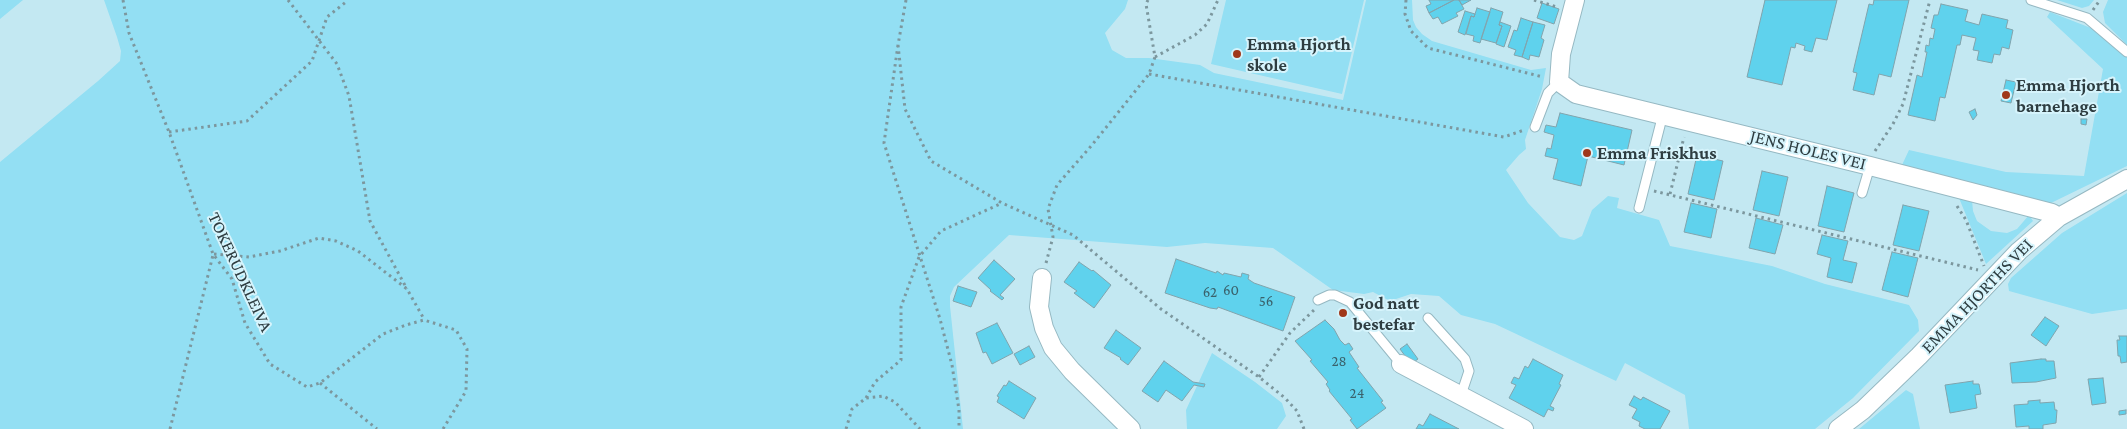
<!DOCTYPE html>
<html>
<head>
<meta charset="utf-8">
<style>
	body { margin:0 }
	canvas { display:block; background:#c3e8f2 }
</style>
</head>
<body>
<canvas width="2127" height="429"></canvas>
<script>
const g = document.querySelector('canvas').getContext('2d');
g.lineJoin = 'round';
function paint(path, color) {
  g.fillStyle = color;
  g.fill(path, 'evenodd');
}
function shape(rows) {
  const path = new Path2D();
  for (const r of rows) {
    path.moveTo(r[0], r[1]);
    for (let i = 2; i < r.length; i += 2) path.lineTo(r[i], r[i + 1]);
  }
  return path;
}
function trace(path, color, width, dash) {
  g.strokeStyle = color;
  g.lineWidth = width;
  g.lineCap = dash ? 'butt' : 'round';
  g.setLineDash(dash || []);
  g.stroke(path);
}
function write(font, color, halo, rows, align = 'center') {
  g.font = font + ' "Crimson Pro",serif';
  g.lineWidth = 4;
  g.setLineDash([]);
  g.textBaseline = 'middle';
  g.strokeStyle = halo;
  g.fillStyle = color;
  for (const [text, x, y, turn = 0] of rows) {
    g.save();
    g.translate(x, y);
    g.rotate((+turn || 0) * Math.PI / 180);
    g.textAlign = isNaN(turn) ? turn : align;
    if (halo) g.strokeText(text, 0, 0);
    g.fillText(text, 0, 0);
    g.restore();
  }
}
const green = shape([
	[0,0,23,0,0,19],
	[104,0,1128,0,1125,9,1105,33,1112,50,1126,58,1149,58,1200,65,1214,73,1343,100,1366,0,1412,0,1413,20,1416,27,1422,34,1432,41,1531,70,1546,68,1542,89,1525,140,1526,149,1519,155,1506,170,1528,203,1560,237,1574,240,1582,236,1592,210,1608,196,1619,198,1617,208,1659,220,1670,246,1772,266,1825,284,1909,305,1918,320,1919,331,1853,398,1815,429,1689,429,1685,395,1625,363,1616,381,1495,324,1461,315,1439,296,1411,294,1390,301,1373,292,1364,294,1333,290,1273,248,1205,243,1167,247,1009,235,954,287,950,296,950,306,963,429,0,429,0,162,98,81,120,61,121,51,117,37],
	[1226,0,1364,0,1342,94,1211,64],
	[2057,0,2094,0,2089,6,2082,8],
	[2108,0,2127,0,2127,45,2105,23,2103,12],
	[2050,12,2096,30,2127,57,2127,166,2051,203,1902,165,1909,150,2006,172,2084,176,2103,69,2047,17],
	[2127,193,2127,309,2092,314,2009,291,2008,284,2011,278,2062,233],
	[1959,198,1972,200,1973,211,1977,221,1991,231,2007,233,2017,229,2029,215,2033,221,1986,264],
	[1212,353,1255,382,1282,403,1286,416,1277,429,1187,429,1186,410],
	[1906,390,1913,394,1920,429,1859,429]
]);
const building = shape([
	[1429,0,1454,0,1429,13,1426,6,1431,4,1429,0],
	[1454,0,1459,0,1464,9,1456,13,1458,16,1442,24,1438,17,1433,19,1429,13,1454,0],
	[1459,0,1471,0,1462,5,1459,0],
	[1765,0,1837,0,1827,40,1816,38,1812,52,1804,50,1805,46,1796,43,1795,48,1791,47,1782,85,1747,77,1765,0],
	[1874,0,1909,0,1891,77,1879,74,1874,95,1853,90,1857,73,1853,72,1869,4,1873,5,1874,0],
	[1542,3,1559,9,1554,24,1537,18,1542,3],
	[1941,4,1968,10,1965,21,1979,25,1982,14,2008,20,2006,28,2013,30,2009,49,2002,47,2000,55,1994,54,1992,63,1977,60,1979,51,1973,50,1976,38,1962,35,1960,45,1957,45,1945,98,1940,97,1935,121,1908,115,1917,75,1922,77,1927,52,1925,52,1926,45,1929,46,1930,38,1933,39,1935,29,1931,28,1934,15,1938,15,1941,4],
	[1477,8,1490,12,1480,43,1473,41,1474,36,1466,34,1471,16,1474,17,1477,8],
	[1491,8,1503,12,1499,25,1502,26,1496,43,1481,39,1491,8],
	[1465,11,1475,14,1474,17,1471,16,1465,35,1458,32,1465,11],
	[1521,18,1533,22,1522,57,1514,55,1516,50,1508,47,1514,30,1517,31,1521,18],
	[1500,22,1511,26,1504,47,1496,44,1502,26,1499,25,1500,22],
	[1533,22,1545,25,1541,38,1544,40,1539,57,1530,55,1529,60,1522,57,1533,22],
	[2006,80,2016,82,2011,103,2001,101,2006,80],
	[1975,109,1977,115,1973,120,1969,112,1975,109],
	[1560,113,1632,130,1624,165,1588,156,1581,186,1553,179,1558,159,1545,156,1547,148,1551,149,1554,135,1544,132,1546,125,1556,127,1560,113],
	[2081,119,2087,119,2086,125,2081,124,2081,119],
	[1697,155,1723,161,1714,200,1688,194,1697,155],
	[1762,171,1788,177,1779,216,1753,210,1762,171],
	[1827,186,1854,193,1844,232,1818,226,1827,186],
	[1691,203,1717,209,1711,238,1684,232,1691,203],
	[1903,205,1929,211,1919,251,1893,245,1903,205],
	[1756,218,1783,225,1775,254,1749,248,1756,218],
	[1822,235,1848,241,1843,260,1857,263,1852,283,1827,277,1831,258,1817,254,1822,235],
	[1892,252,1918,258,1908,297,1882,290,1892,252],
	[1176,259,1216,273,1217,271,1223,275,1224,273,1241,277,1242,273,1249,275,1248,279,1254,283,1295,297,1283,331,1218,307,1217,309,1210,308,1165,293,1176,259],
	[994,260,1015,279,1000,295,1004,298,1002,300,990,291,991,290,978,278,994,260],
	[1079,262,1092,271,1093,270,1111,285,1094,308,1074,293,1077,291,1064,282,1079,262],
	[958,286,977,292,971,307,953,301,958,286],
	[2045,317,2059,326,2046,346,2031,335,2045,317],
	[1325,320,1334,329,1340,340,1345,345,1349,343,1353,349,1349,352,1359,367,1357,368,1383,401,1381,402,1386,408,1357,429,1350,420,1352,419,1329,391,1330,390,1326,384,1328,382,1310,361,1312,360,1295,341,1325,320],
	[997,323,1013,353,992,364,986,352,983,353,976,333,997,323],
	[1116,330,1141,348,1128,365,1120,359,1121,358,1104,348,1116,330],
	[2119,336,2127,336,2127,362,2121,363,2120,356,2118,356,2117,340,2120,340,2119,336],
	[1407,344,1418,359,1411,364,1400,349,1407,344],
	[1029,346,1035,357,1020,365,1014,354,1029,346],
	[1533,359,1563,375,1559,384,1561,385,1550,406,1554,408,1553,411,1548,409,1544,417,1509,398,1516,385,1511,383,1514,377,1519,379,1525,366,1528,368,1533,359],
	[2041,359,2046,359,2046,361,2054,361,2056,378,2036,382,2012,383,2010,363,2041,359],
	[1164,361,1193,382,1205,384,1204,387,1194,385,1182,401,1166,390,1158,402,1142,391,1164,361],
	[2103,378,2106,403,2092,405,2088,379,2103,378],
	[1009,381,1036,398,1024,419,997,402,999,397,997,396,1004,385,1006,386,1009,381],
	[1973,381,1973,384,1979,384,1981,394,1975,395,1977,408,1950,413,1945,385,1973,381],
	[1634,396,1641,400,1643,397,1670,411,1660,429,1645,429,1639,426,1640,422,1632,418,1637,409,1629,405,1634,396],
	[2040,400,2040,403,2054,402,2055,410,2057,410,2056,423,2043,425,2043,429,2029,429,2029,426,2016,427,2014,405,2028,404,2028,401,2040,400],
	[2126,410,2126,414,2119,415,2119,411,2126,410],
	[1430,414,1459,429,1416,429,1419,424,1423,426,1430,414]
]);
const path = shape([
	[123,0,129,33,169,132,213,254,232,279,245,323,270,364,307,387,320,383,383,334,406,325,424,320,456,330,467,349,466,391,443,429],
	[288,0,337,64,349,96,370,221,407,289],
	[906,0,898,45,884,143,940,319,952,365,959,410,959,429],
	[1406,0,1405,14,1411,31,1428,48,1543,77],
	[1534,0,1557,7],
	[2093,10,2100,0],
	[898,45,905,109,931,161,1002,203,1073,235,1161,309,1259,377,1285,398,1297,411,1304,429],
	[1155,57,1195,35,1207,24,1218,0],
	[1149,74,1504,137,1524,130],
	[169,132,247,121,312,61,327,17,346,2],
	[1875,151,1893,124,1903,104,1930,0],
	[1654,191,1978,270],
	[1670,194,1684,137],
	[1957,206,1966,220,1984,266],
	[214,254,249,257,280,251,319,238,336,241,358,251,407,289,424,319],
	[1046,263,1053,237,1048,209,1057,185,1092,145,1149,74,1155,57,1146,4,1148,0],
	[1259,377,1290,333,1314,310],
	[320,383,377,429],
	[866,398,875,382,901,360,901,307,919,257,941,231,1002,203],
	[170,429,213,255],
	[846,429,852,409,866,398,883,396,895,402,920,429]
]);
const lane = shape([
	[2031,0,2087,18,2127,52],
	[1535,127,1548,93,1559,82],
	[1862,193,1870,166],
	[1639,208,1663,114],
	[1318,300,1329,295,1335,295,1350,302,1401,364],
	[1428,318,1465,359,1469,371,1461,395]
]);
const street = shape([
	[1575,0,1561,54,1559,82,1576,94,1870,166,2052,213,2059,217],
	[1042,278,1039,307,1044,328,1053,348,1072,371,1131,429],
	[1401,364,1524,429],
	[1838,429,1863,410,1919,356,2019,251,2059,217,2127,179]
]);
const markers = [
	[1237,54,5,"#a0381a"],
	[2006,95,5,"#a0381a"],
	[1587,153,5,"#a0381a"],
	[1343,313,5,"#a0381a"]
];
const numberNames = [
	["60",1231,290],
	["62",1210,292],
	["56",1266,301],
	["28",1339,361],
	["24",1357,393]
];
const poiNames = [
	["Emma Hjorth",1247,44],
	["skole",1247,65],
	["Emma Hjorth",2016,85],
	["barnehage",2016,106],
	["Emma Friskhus",1597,153],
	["God natt",1353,303],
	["bestefar",1353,324]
];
const streetNames = [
	["JENS HOLES VEI",1808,150,14],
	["TOKERUDKLEIVA",240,272,65],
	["EMMA HJORTHS VEI",1977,296,-46]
];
paint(green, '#93dff3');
paint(building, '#5fd2ed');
trace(building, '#81a4ad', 1);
trace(lane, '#96b9c3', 11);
trace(street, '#96b9c3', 20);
trace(path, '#7c979e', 3, [2.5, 4]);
trace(lane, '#fff', 9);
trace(street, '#fff', 18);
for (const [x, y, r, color] of markers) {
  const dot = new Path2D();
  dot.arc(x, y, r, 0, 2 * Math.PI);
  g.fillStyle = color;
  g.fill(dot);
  trace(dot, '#d6f4fc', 2);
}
write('15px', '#3a626c', null, numberNames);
write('bold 18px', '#2e3d41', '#d6f4fc', poiNames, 'left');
write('18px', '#2e3d41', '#d6f4fc', streetNames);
</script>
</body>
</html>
